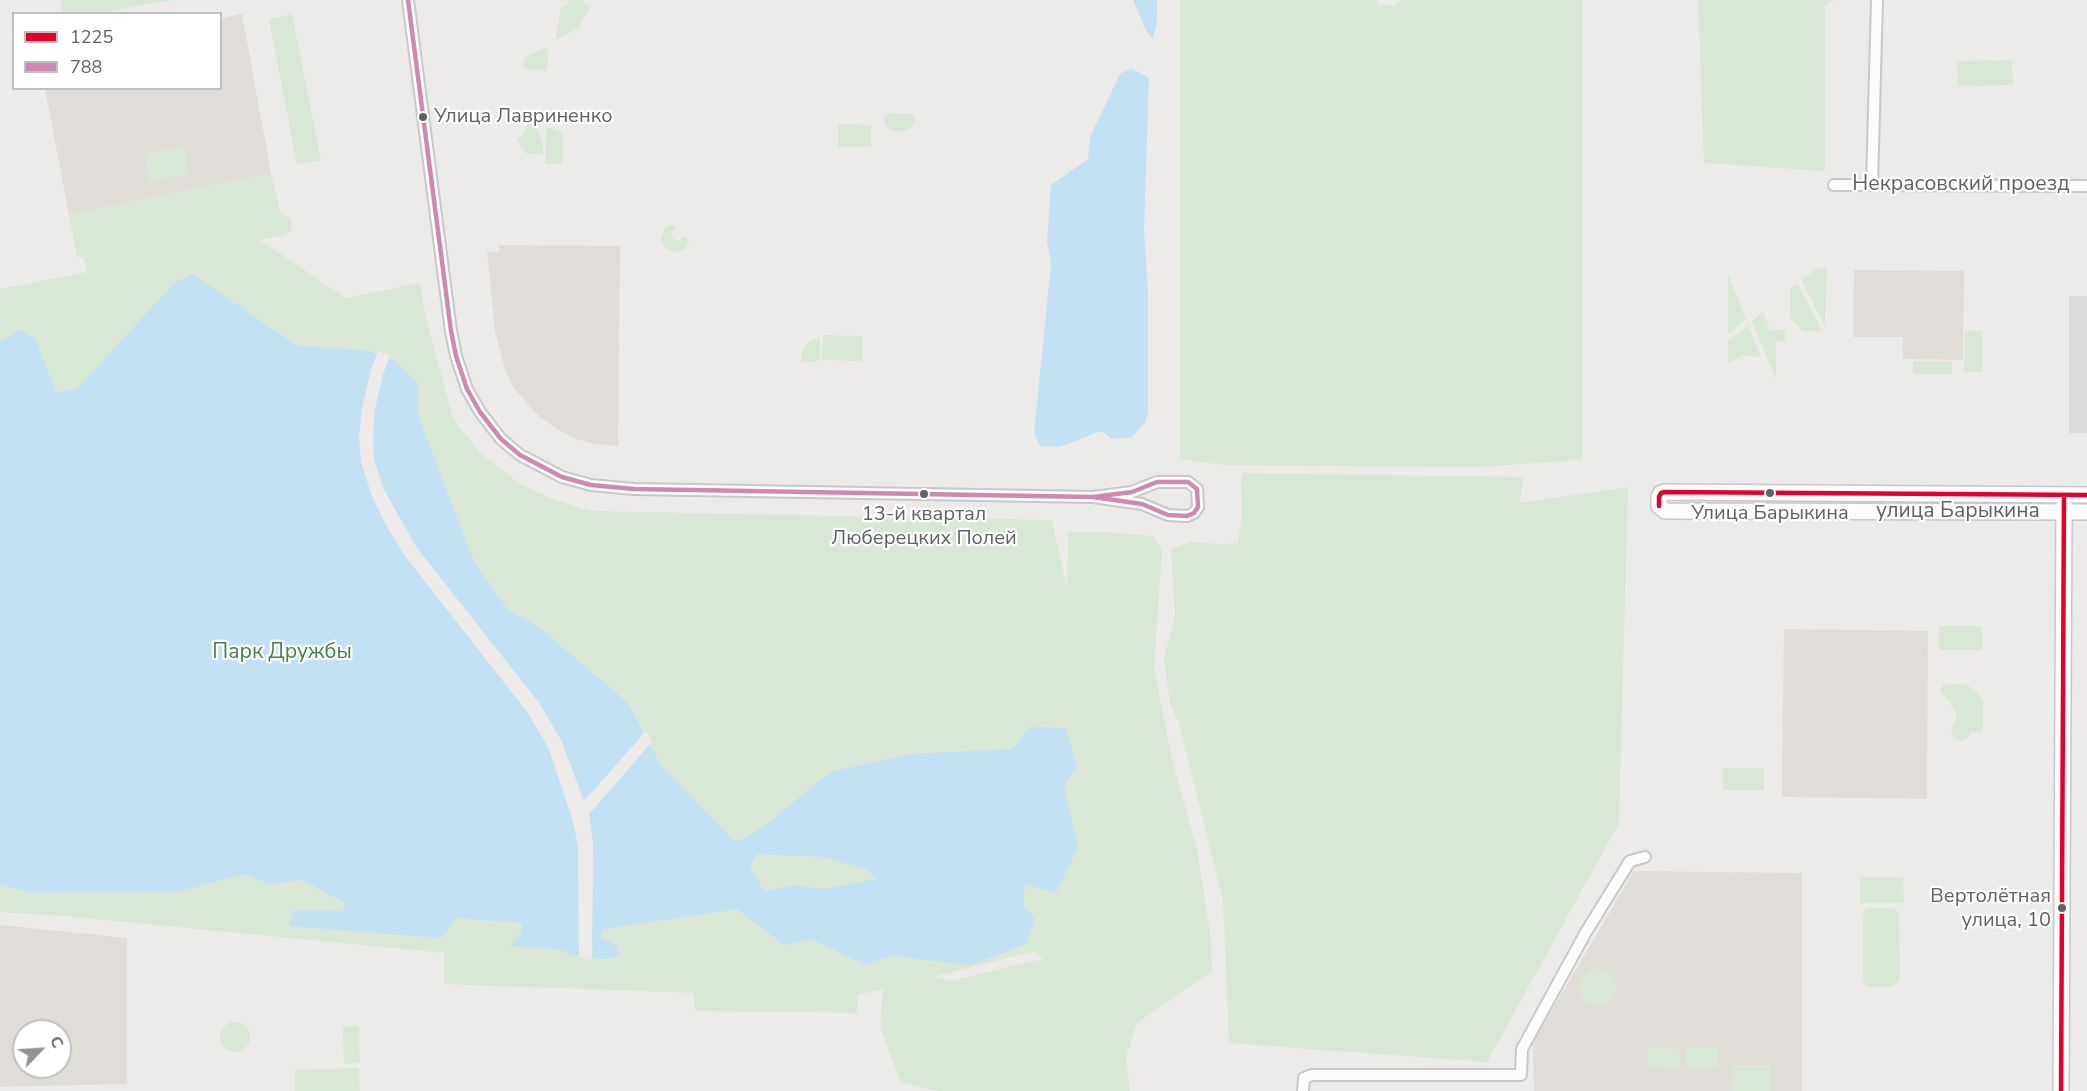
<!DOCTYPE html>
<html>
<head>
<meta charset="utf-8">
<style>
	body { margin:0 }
	#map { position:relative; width:2087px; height:1091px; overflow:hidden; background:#edebe9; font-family:"Nunito Sans",sans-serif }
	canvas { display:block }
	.legend { position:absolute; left:12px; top:12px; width:210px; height:78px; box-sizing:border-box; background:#fff; border:2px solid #bfc0c1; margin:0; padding:8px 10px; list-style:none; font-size:18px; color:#5e6265 }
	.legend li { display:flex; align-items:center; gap:12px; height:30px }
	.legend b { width:30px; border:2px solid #bfc0c1 }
	.north { position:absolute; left:12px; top:1019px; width:60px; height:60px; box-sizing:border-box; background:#fff; border:2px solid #bfc0c1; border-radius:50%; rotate:65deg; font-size:16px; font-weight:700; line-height:24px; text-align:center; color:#5e6265 }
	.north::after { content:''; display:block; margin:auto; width:21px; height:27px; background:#909293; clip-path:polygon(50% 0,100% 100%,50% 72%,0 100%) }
</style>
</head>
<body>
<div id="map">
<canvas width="2087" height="1091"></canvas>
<ul class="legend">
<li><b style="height:8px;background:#e4002b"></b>1225</li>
<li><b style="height:8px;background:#cf89b1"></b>788</li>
</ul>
<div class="north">С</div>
</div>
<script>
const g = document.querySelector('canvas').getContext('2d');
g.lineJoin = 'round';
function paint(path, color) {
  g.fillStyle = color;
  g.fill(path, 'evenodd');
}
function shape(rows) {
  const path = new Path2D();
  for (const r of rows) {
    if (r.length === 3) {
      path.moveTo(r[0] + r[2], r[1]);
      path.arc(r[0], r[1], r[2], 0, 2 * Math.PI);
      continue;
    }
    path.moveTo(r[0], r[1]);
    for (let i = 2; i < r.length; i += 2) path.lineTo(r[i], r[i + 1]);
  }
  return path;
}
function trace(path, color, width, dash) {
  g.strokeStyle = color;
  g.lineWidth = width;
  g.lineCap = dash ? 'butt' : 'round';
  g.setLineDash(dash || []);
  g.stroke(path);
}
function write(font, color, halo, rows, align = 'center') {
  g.font = font + ' "Nunito Sans",sans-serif';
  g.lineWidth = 4.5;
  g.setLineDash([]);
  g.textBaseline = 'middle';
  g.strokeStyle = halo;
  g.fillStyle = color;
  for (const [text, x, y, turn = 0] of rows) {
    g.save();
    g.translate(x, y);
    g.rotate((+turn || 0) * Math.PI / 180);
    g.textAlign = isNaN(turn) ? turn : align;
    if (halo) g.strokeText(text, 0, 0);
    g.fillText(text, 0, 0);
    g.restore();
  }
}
const industrial = shape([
	[2069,296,2087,296,2087,433,2069,433]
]);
const education = shape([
	[242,14,271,173,69,215,45,89,220,88,221,18],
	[499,245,620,246,618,446,595,444,576,439,555,428,540,417,515,390,506,373,495,332,487,252,499,251],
	[1854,270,1964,271,1963,360,1903,359,1903,337,1853,337],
	[1784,629,1928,631,1927,799,1782,797],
	[1634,871,1802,873,1802,1091,1534,1091,1533,1042],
	[0,925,127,938,127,1084,0,1087],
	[24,1031,60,1031,60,1067,24,1067]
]);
const green = shape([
	[60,0,172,0,94,14,63,13],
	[567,0,581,0,591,8,579,24,581,27,555,40,561,8,568,4],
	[1180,0,1378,0,1378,4,1394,6,1400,0,1582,0,1582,460,1476,467,1224,465,1180,459],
	[1698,0,1834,0,1825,6,1825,171,1704,163],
	[292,14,321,160,297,165,269,19],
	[544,48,549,50,547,71,523,68,524,58],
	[2012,60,2013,85,1958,86,1957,61],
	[890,113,913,114,915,117,914,124,909,129,902,131,895,132,889,129,885,125,884,118],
	[531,121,537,129,543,145,543,154,527,154,517,141],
	[838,124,871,125,871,147,838,147],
	[547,127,563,133,563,164,545,164],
	[184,147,189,174,149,181,145,154],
	[271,173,281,214,291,218,292,229,286,235,260,240,346,298,420,283,425,314,453,418,482,455,519,483,552,499,592,511,1052,520,1067,591,1068,532,1103,532,1154,536,1162,551,1154,668,1172,759,1197,849,1211,940,1212,971,1137,1023,1126,1057,1130,1091,939,1091,901,1083,880,1027,883,989,858,995,857,1013,695,1011,694,993,444,984,444,953,64,916,0,912,0,289,87,272,84,258,77,257,69,215],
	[1035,951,1043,959,949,981,933,977],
	[673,224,676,228,671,232,673,239,680,241,684,236,689,241,685,249,678,252,666,249,661,239,665,228],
	[1819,267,1827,267,1825,326,1801,280],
	[1728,274,1746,319,1728,334],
	[1798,284,1822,331,1803,331,1790,318,1790,289],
	[1763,311,1770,330,1785,330,1785,341,1776,341,1776,379,1752,321],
	[1748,325,1761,358,1744,355,1728,363,1728,341],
	[1965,331,1982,331,1982,372,1964,372],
	[823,335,862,336,862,361,822,360],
	[820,338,820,359,816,362,801,362,802,352,805,345,812,340],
	[1913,361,1952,361,1952,374,1913,374],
	[1243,473,1523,477,1520,503,1628,487,1619,823,1487,1062,1229,1043,1223,900,1179,723,1170,704,1164,658,1175,616,1171,549,1190,542,1221,544,1238,543,1242,514,1241,481],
	[1677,499,2045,502,2045,507,1677,505],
	[1939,626,1982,626,1982,650,1939,650],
	[1948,683,1967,685,1976,691,1983,700,1983,728,1980,732,1972,732,1966,739,1960,741,1952,734,1951,728,1957,716,1955,710,1940,691,1944,684],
	[1723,768,1764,768,1764,790,1723,790],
	[1860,877,1903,877,1904,903,1860,903],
	[1869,908,1891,908,1895,909,1899,913,1900,978,1898,982,1891,987,1869,987,1863,981,1863,916,1865,910],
	[1598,987,18],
	[235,1037,15],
	[359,1026,360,1063,344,1064,343,1027],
	[1686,1047,1718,1047,1718,1068,1686,1068],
	[1648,1048,1680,1049,1680,1068,1648,1067],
	[1733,1065,1771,1065,1771,1091,1732,1091],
	[359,1068,360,1091,295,1091,295,1070]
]);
const water = shape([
	[1133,0,1157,0,1157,21,1153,38,1146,31],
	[1131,68,1149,78,1144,230,1148,290,1148,413,1145,423,1132,437,1112,439,1101,431,1060,447,1040,446,1034,433,1051,264,1047,242,1051,185,1088,159,1090,137,1120,74],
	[192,274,296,345,370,351,395,361,418,384,418,415,474,562,509,611,534,623,628,703,661,766,736,842,762,828,830,772,911,754,1012,749,1030,727,1066,728,1077,767,1064,785,1078,848,1056,893,1025,884,1023,905,1035,919,1026,944,970,965,891,956,866,965,811,939,784,945,737,909,604,929,600,937,617,946,619,954,612,958,600,959,572,955,561,950,510,946,521,933,523,923,456,918,441,938,288,926,294,910,342,911,346,903,302,880,268,884,246,874,176,892,32,893,0,884,0,341,20,329,35,338,56,392,77,389,174,283],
	[757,854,824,857,868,870,876,879,824,889,793,885,764,891,750,867]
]);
const pier = shape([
	[378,351,390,356,383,374,375,409,373,435,374,460,384,490,417,548,540,704,562,742,584,801,646,731,652,742,589,814,593,843,592,960,579,958,578,847,573,821,549,749,528,713,405,556,387,527,372,496,361,462,359,436,362,408,371,370]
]);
const street = shape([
	[408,0,451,331,456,356,467,389,480,412,501,439,520,455,562,477,591,485,634,489,1093,497,1132,492,1157,482,1188,482,1197,489,1198,507,1194,513,1187,516,1168,515,1142,504,1093,497],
	[1834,185,2087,186],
	[1872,185,1877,0],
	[1303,1091,1304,1078,1312,1075,1521,1075,1522,1049,1586,932,1630,861,1645,857]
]);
const secondary = shape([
	[2087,495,1665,492,1661,493,1659,497,1659,506,1665,511,2087,512],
	[2061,1091,2064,504]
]);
const bus1 = shape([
	[1659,506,1659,497,1661,493,1665,492,2087,495],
	[2061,1091,2064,495]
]);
const bus2 = shape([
	[408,0,451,331,456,356,467,389,480,412,501,439,520,455,562,477,591,485,634,489,1093,497],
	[1157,482,1188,482,1197,489,1198,507,1194,513,1187,516,1168,515,1142,504,1093,497,1132,492,1157,482]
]);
const markers = [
	[423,117,5,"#5e6265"],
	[1770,493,5,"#5e6265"],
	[924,494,5,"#5e6265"],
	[2062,908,5,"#5e6265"]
];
const busNames = [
	["Улица Лавриненко",434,117,"left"],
	["Улица Барыкина",1770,514],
	["13-й квартал",924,515],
	["Люберецких Полей",924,539],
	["Вертолётная",2051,897,"right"],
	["улица, 10",2051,921,"right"]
];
const streetNames = [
	["Некрасовский проезд",1961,185],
	["улица Барыкина",1958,512]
];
const parkNames = [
	["Парк Дружбы",282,653]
];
paint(industrial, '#dddbd9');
paint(education, '#e0ddd9');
paint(green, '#d9e7d6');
paint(water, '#c2e2f3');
paint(pier, '#edebe9');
trace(street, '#c8c8c8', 14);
trace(secondary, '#c7c8c8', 18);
trace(street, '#fcfcfc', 10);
trace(secondary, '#fcfcfc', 15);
trace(bus1, '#e4002b', 4.5);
trace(bus2, '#cf89b1', 4.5);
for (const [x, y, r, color] of markers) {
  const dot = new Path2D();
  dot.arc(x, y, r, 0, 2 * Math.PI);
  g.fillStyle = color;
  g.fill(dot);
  trace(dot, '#fff', 2);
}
write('20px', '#5e6265', '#fff', busNames);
write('21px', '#5e6265', '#fff', streetNames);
write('21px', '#42843f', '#fff', parkNames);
</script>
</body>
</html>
